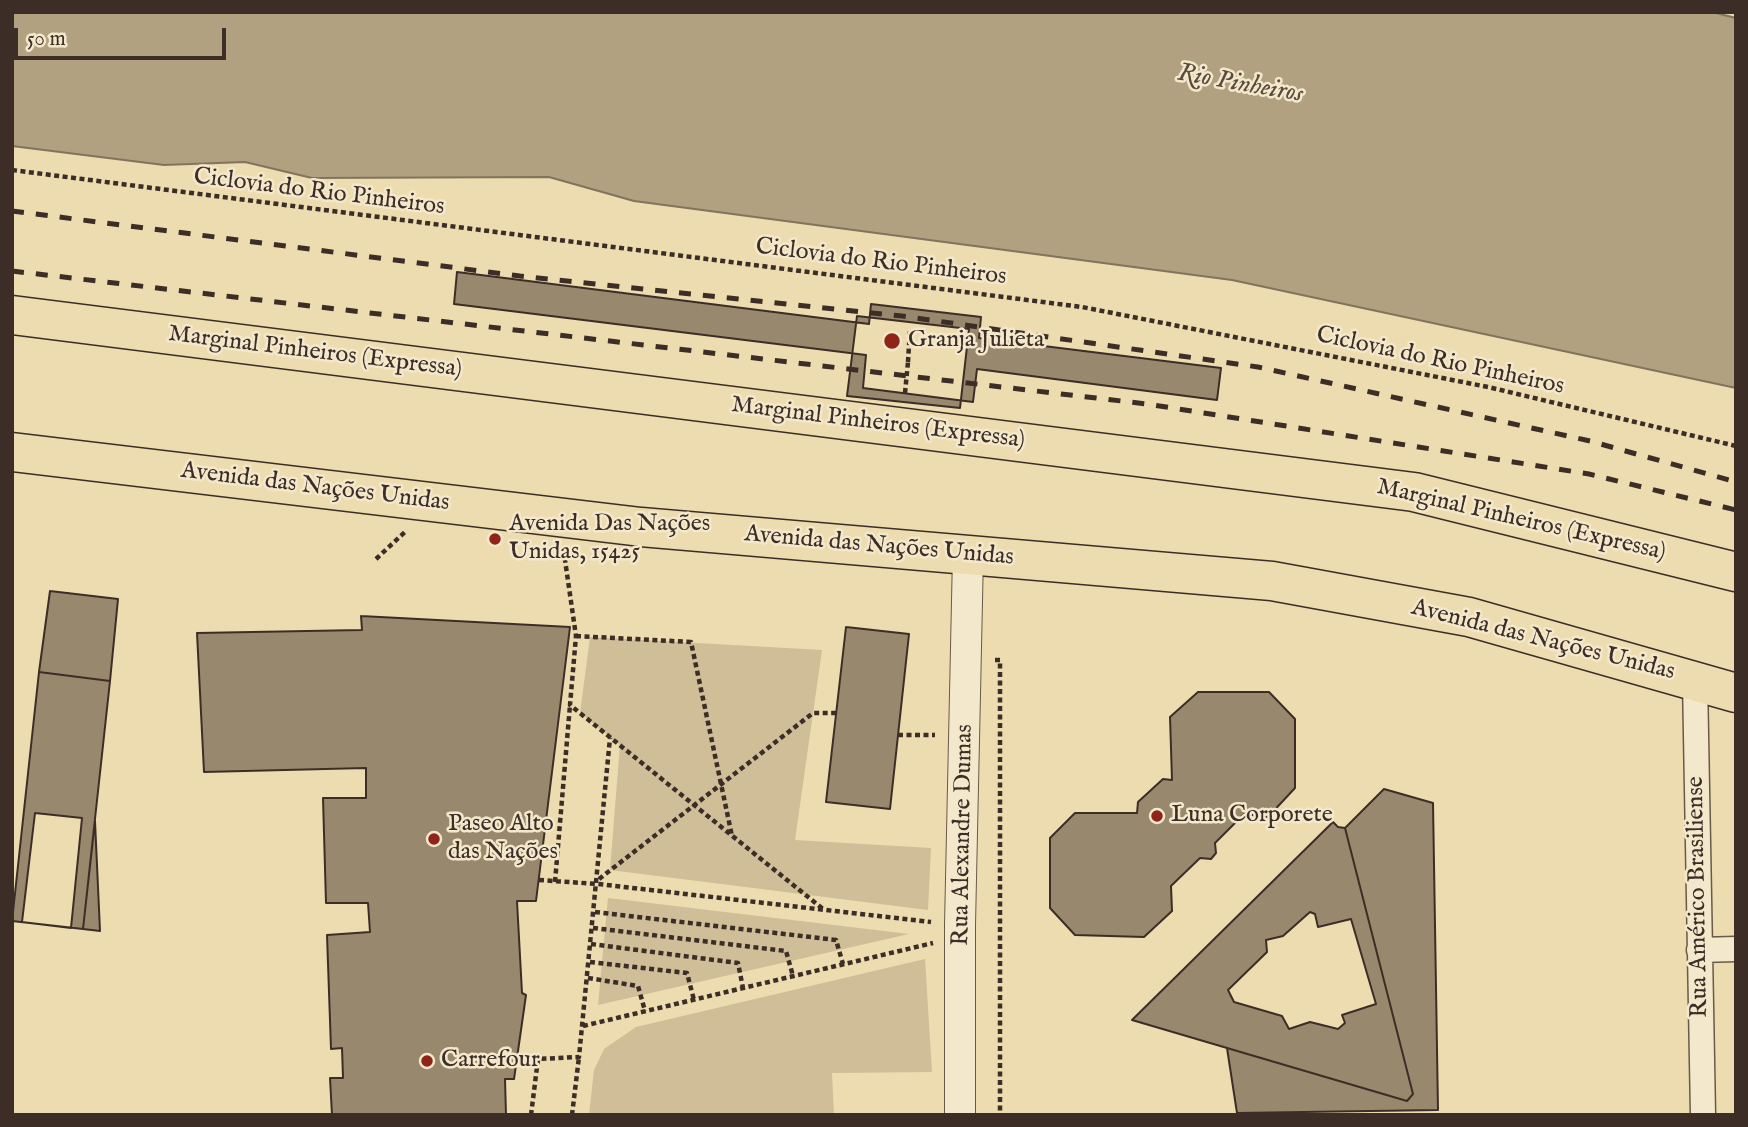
<!DOCTYPE html>
<html>
<head>
<meta charset="utf-8">
<style>
	body { margin:0 }
	#map { position:relative; width:1748px; height:1127px; overflow:hidden; background:#eddcaf; font-family:"IM FELL English",serif }
	canvas { display:block }
	.frame { position:absolute; inset:0; border:14px solid #3c2e27; pointer-events:none }
	.scale { position:absolute; left:14px; top:28px; width:212px; height:32px; box-sizing:border-box; border:4px solid #3c2e27; border-top:0; padding-left:9px; font-size:21px; line-height:24px; white-space:nowrap; color:#3c2e27; -webkit-text-stroke:5px #f3e8cb; paint-order:stroke }
</style>
</head>
<body>
<div id="map">
<canvas width="1748" height="1127"></canvas>
<div class="frame"></div>
<div class="scale">50 m</div>
</div>
<script>
const g = document.querySelector('canvas').getContext('2d');
g.lineJoin = 'round';
function paint(path, color) {
  g.fillStyle = color;
  g.fill(path, 'evenodd');
}
function shape(rows) {
  const path = new Path2D();
  for (const r of rows) {
    path.moveTo(r[0], r[1]);
    for (let i = 2; i < r.length; i += 2) path.lineTo(r[i], r[i + 1]);
  }
  return path;
}
function trace(path, color, width, dash) {
  g.strokeStyle = color;
  g.lineWidth = width;
  g.lineCap = dash ? 'butt' : 'round';
  g.setLineDash(dash || []);
  g.stroke(path);
}
function write(font, color, halo, rows, align = 'center') {
  g.font = font + ' "IM FELL English",serif';
  g.lineWidth = 5;
  g.setLineDash([]);
  g.textBaseline = 'middle';
  g.strokeStyle = halo;
  g.fillStyle = color;
  for (const [text, x, y, turn = 0] of rows) {
    g.save();
    g.translate(x, y);
    g.rotate((+turn || 0) * Math.PI / 180);
    g.textAlign = isNaN(turn) ? turn : align;
    if (halo) g.strokeText(text, 0, 0);
    g.fillText(text, 0, 0);
    g.restore();
  }
}
const green = shape([
	[590,637,822,650,795,840,931,848,928,910,610,870,620,745,580,713],
	[608,898,909,934,598,1005],
	[925,959,932,1072,832,1073,834,1115,589,1115,594,1070,604,1049,636,1027]
]);
const water = shape([
	[12,12,1712,12,1736,18,1736,388,1232,280,634,201,549,177,312,178,245,162,164,165,12,146,12,12]
]);
const building = shape([
	[457,272,869,324,871,304,981,317,979,338,1221,368,1217,400,977,369,973,402,863,388,866,355,454,304,457,272],
	[857,316,969,329,960,408,847,396,857,316],
	[50,591,118,599,110,681,39,672,50,591],
	[361,616,570,627,536,901,517,901,522,993,526,995,514,1079,505,1079,506,1115,332,1115,330,1078,343,1078,342,1048,331,1049,327,935,370,932,368,903,326,903,323,798,366,798,366,768,204,772,197,633,362,630,361,616],
	[846,627,909,634,890,809,826,802,846,627],
	[39,672,110,681,83,929,12,921,39,672],
	[1198,692,1269,692,1295,719,1295,788,1268,817,1244,814,1215,843,1216,853,1211,859,1200,858,1171,886,1172,911,1144,937,1075,935,1050,908,1050,838,1075,813,1137,813,1138,802,1163,779,1172,780,1170,717,1198,692],
	[1384,789,1433,803,1438,1110,1237,1113,1227,1048,1407,1101,1413,1094,1345,828,1384,789],
	[35,813,82,818,71,928,22,922,35,813],
	[95,821,100,931,83,929,95,821],
	[1333,822,1338,827,1345,828,1413,1094,1407,1101,1132,1020,1333,822],
	[1310,912,1315,914,1318,927,1351,919,1376,1004,1342,1015,1345,1023,1338,1029,1310,1022,1289,1029,1282,1016,1234,1002,1228,990,1267,952,1266,940,1283,936,1310,912]
]);
const path = shape([
	[12,170,1082,307,1488,387,1736,446],
	[908,362,910,329],
	[561,550,565,560,576,636,570,705,823,909],
	[376,559,406,531],
	[576,636,691,642,732,836],
	[995,660,1000,660,1000,1115],
	[898,735,935,735],
	[599,879,813,713,836,713],
	[539,880,598,884,931,922],
	[555,882,570,705],
	[595,912,836,940,843,964],
	[593,928,786,951,793,976],
	[591,944,738,963,743,988],
	[590,962,687,973,694,1000],
	[588,978,638,986,645,1011],
	[583,1026,933,943],
	[516,1060,579,1057,610,738],
	[531,1115,538,1059],
	[572,1115,579,1057]
]);
const minor = shape([
	[1695,680,1703,1115],
	[1699,950,1736,949]
]);
const tertiary = shape([
	[960,1115,960,925,968,555]
]);
const trunk = shape([
	[12,452,641,527,1272,581,1469,617,1736,693]
]);
const motorway = shape([
	[12,315,1414,492,1736,572]
]);
const rail = shape([
	[12,211,520,276,902,316,1258,367,1590,441,1736,482],
	[12,271,1147,404,1589,474,1736,510]
]);
const pathBridge = shape([
	[905,393,908,362]
]);
const markers = [
	[892,341,9,"#8f2418"],
	[495,539,7,"#8f2418"],
	[1157,816,7,"#8f2418"],
	[434,839,7,"#8f2418"],
	[427,1061,7,"#8f2418"]
];
const streetNames = [
	["Ciclovia do Rio Pinheiros",319,193,7],
	["Ciclovia do Rio Pinheiros",881,263,7],
	["Marginal Pinheiros (Expressa)",315,353,7],
	["Ciclovia do Rio Pinheiros",1440,362,12],
	["Marginal Pinheiros (Expressa)",878,424,7],
	["Avenida das Nações Unidas",315,488,7],
	["Marginal Pinheiros (Expressa)",1521,521,13],
	["Avenida das Nações Unidas",879,547,5],
	["Avenida das Nações Unidas",1543,641,14],
	["Rua Alexandre Dumas",964,835,-89],
	["Rua Américo Brasiliense",1699,897,-91]
];
const poiNames = [
	["Granja Julieta",908,341],
	["Avenida Das Nações",509,525],
	["Unidas, 15425",509,553],
	["Luna Corporete",1171,816],
	["Paseo Alto",448,825],
	["das Nações",448,853],
	["Carrefour",441,1061]
];
const waterNames = [
	["Rio Pinheiros",1240,85,10]
];
paint(green, '#cfbe98');
paint(water, '#b1a181');
trace(water, '#82735d', 2);
paint(building, '#98886e');
trace(building, '#3c2e27', 2);
trace(minor, '#685a49', 27);
trace(tertiary, '#685a49', 32);
trace(trunk, '#3c2e27', 41);
trace(motorway, '#3c2e27', 41);
trace(path, '#3c2e27', 4.5, [5, 3.5]);
trace(minor, '#f3e8cb', 24);
trace(tertiary, '#f3e8cb', 30);
trace(trunk, '#eddcaf', 38);
trace(motorway, '#eddcaf', 38);
trace(rail, '#3c2e27', 5, [12, 12]);
trace(pathBridge, '#3c2e27', 4.5, [5, 3.5]);
for (const [x, y, r, color] of markers) {
  const dot = new Path2D();
  dot.arc(x, y, r, 0, 2 * Math.PI);
  g.fillStyle = color;
  g.fill(dot);
  trace(dot, '#f3e8cb', 2.5);
}
write('24px', '#3c2e27', '#f3e8cb', streetNames);
write('24px', '#3c2e27', '#f3e8cb', poiNames, 'left');
write('italic 26px', '#594b3e', '#f3e8cb', waterNames);
</script>
</body>
</html>
